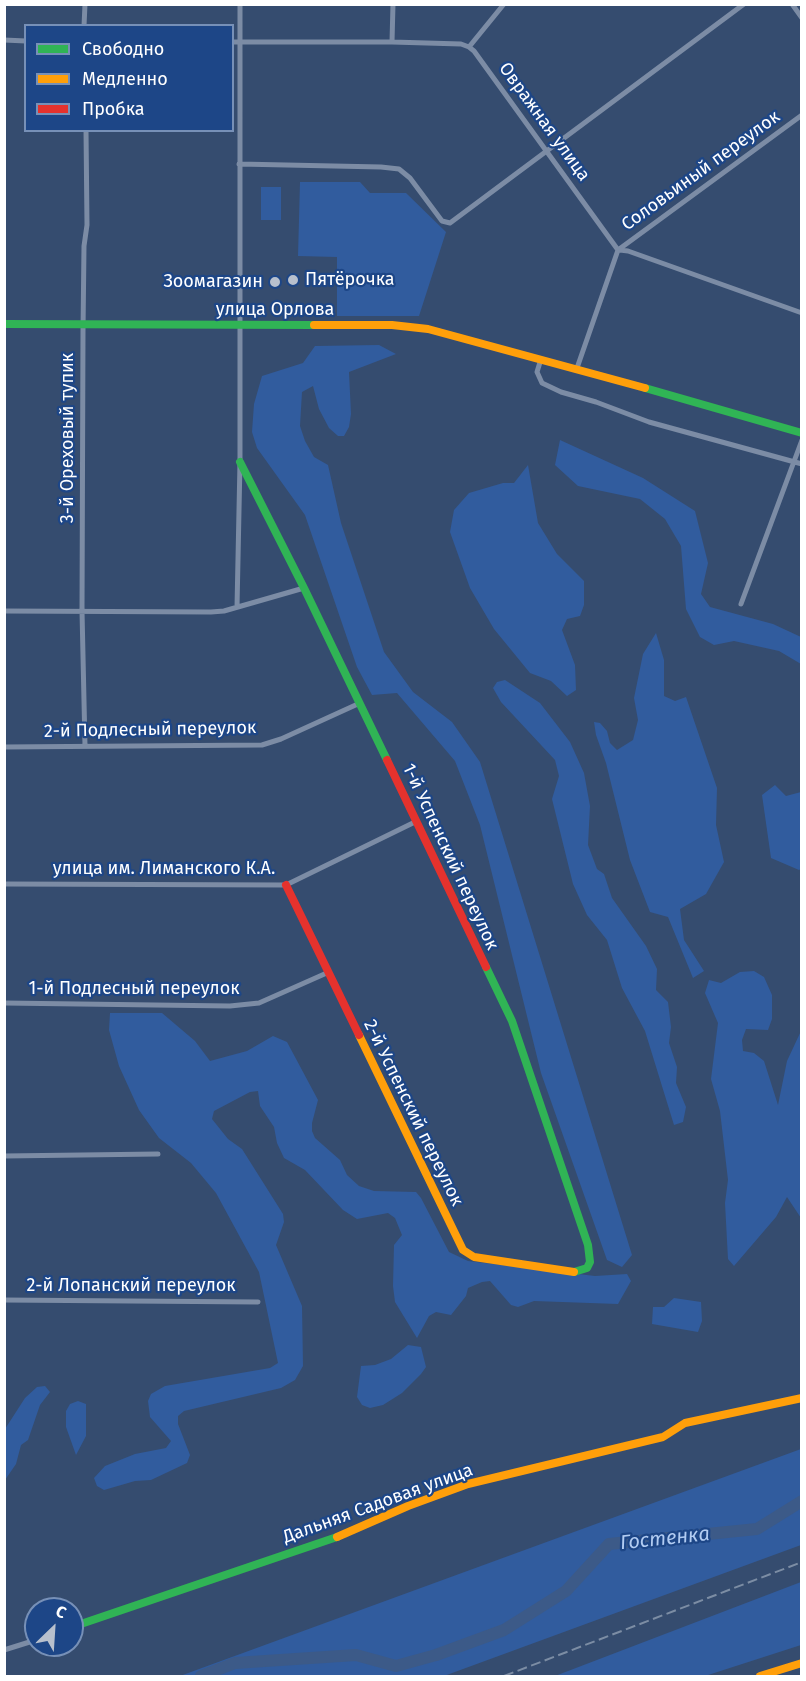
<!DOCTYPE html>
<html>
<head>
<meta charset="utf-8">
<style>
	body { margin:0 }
	#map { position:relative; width:806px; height:1681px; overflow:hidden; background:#354c6f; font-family:"Fira Sans",sans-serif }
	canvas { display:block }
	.frame { position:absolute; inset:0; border:6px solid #fff; pointer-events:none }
	.legend { position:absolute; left:24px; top:24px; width:210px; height:108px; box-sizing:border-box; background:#1d4687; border:2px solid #7790b7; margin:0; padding:8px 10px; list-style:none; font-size:18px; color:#fff }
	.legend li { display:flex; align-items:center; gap:12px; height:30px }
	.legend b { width:30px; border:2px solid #7790b7 }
	.north { position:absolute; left:24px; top:1597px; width:60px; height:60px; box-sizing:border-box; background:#1d4687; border:2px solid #7790b7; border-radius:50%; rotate:25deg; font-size:16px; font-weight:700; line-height:24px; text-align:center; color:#fff }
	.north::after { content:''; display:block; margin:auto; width:21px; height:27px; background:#b8c0cd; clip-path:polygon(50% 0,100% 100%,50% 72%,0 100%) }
</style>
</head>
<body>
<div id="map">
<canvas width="806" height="1681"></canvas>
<div class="frame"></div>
<ul class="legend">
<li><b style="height:8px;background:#30b455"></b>Свободно</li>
<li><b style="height:8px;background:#ff9f0a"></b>Медленно</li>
<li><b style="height:8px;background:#e5322d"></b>Пробка</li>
</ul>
<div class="north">С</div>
</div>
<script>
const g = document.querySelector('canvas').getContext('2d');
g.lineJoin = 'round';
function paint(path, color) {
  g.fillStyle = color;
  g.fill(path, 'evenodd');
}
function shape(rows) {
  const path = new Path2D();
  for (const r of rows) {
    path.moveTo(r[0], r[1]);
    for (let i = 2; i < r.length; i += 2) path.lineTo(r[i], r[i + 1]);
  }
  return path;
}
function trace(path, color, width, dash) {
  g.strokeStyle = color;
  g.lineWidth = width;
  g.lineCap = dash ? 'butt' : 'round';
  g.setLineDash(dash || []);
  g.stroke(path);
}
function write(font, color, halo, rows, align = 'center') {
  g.font = font + ' "Fira Sans",sans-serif';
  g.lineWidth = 4.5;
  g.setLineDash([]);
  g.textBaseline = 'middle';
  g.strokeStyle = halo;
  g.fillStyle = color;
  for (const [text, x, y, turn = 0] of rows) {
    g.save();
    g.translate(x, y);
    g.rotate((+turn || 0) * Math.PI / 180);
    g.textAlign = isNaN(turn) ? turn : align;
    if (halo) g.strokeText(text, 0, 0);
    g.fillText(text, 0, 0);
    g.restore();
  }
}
const green = shape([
	[300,182,360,182,370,193,406,193,446,232,419,316,337,316,337,257,298,256],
	[261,187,281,187,281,220,261,220],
	[379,345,396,354,349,372,351,414,349,427,344,436,338,436,329,428,319,409,313,386,302,392,300,426,305,441,314,457,328,465,341,523,384,652,413,692,452,722,480,762,632,1255,622,1267,607,1260,541,1073,480,825,455,761,397,693,372,695,357,667,305,515,257,448,252,432,254,404,262,376,303,363,315,346],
	[560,440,643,478,695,511,708,563,701,594,710,607,773,624,801,637,801,664,779,651,734,641,714,645,700,637,686,609,681,546,665,519,640,499,578,486,555,465],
	[528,465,538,523,557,554,584,581,584,605,580,616,567,619,562,630,575,665,576,690,567,696,551,681,530,673,494,629,470,588,450,532,454,510,469,493,503,483,514,483],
	[656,633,664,660,664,696,675,701,686,697,717,788,716,825,724,862,706,894,680,909,684,940,704,971,693,978,668,917,650,912,630,860,606,763,596,735,594,722,600,723,607,731,610,743,617,750,633,740,638,720,634,698,643,654],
	[505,680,540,703,570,742,584,773,590,806,588,845,597,869,604,874,612,898,646,946,657,969,656,990,668,1002,671,1027,669,1043,677,1067,676,1083,686,1107,683,1122,674,1125,645,1031,622,988,607,940,587,915,573,884,552,799,559,776,555,760,501,702,493,688,497,682],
	[775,785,786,796,801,792,802,868,799,870,771,858,762,795],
	[754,971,764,977,772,995,772,1019,768,1030,746,1029,742,1040,743,1051,754,1053,764,1061,778,1105,787,1061,801,1031,801,1218,787,1197,776,1217,734,1266,728,1259,725,1203,728,1180,720,1111,711,1079,718,1023,705,993,709,980,721,983,740,972],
	[110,1013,162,1013,195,1041,210,1061,247,1051,273,1036,287,1042,318,1100,312,1123,312,1131,315,1138,340,1160,347,1175,359,1186,374,1191,416,1192,421,1198,449,1252,468,1261,595,1276,627,1274,631,1281,618,1304,534,1301,518,1307,511,1305,490,1281,482,1282,468,1288,466,1296,451,1315,436,1312,429,1316,417,1338,395,1302,393,1286,394,1245,402,1235,395,1218,388,1213,357,1219,343,1210,305,1170,284,1158,277,1143,274,1127,260,1106,258,1091,250,1092,214,1111,212,1119,228,1139,242,1149,283,1214,284,1222,276,1245,302,1306,303,1366,295,1380,281,1388,184,1411,178,1416,178,1424,190,1455,187,1463,151,1480,135,1481,104,1490,97,1486,94,1478,105,1466,135,1454,166,1448,171,1441,150,1417,148,1401,151,1394,165,1386,270,1368,278,1363,259,1272,216,1193,191,1163,159,1138,139,1110,119,1066,109,1030],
	[674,1298,701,1302,702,1321,698,1332,652,1324,653,1307,664,1307],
	[408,1345,421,1347,426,1367,421,1374,402,1393,383,1405,370,1408,362,1405,357,1397,361,1366,375,1365,391,1359],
	[45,1386,50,1392,40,1405,28,1440,21,1445,16,1464,5,1480,5,1429,25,1398,37,1387],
	[78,1401,86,1404,86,1436,76,1455,66,1427,66,1411,70,1404],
	[801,1449,801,1545,444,1676,180,1676],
	[801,1582,801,1645,705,1676,555,1676]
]);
const river = shape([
	[201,1676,235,1663,356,1655,396,1666,436,1655,504,1630,566,1591,609,1544,757,1529,802,1501]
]);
const street = shape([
	[792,4,802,18],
	[84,26,85,4],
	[4,40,26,41],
	[232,42,392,42,461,44,469,47,474,51,618,250],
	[392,42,393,4],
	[469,47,504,4],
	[239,164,381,167,399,169,410,178,442,221,450,223,744,4],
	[618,250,802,115],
	[620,250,628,251,802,313],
	[541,359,537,372,542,383,561,392,596,402,649,422,802,464],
	[577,368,618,250],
	[741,604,802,440],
	[237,607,240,462,240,4],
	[4,611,211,612,224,611,304,588],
	[85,746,82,611,83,331,84,246,87,225,86,130],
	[4,747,262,745,281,739,360,703],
	[4,884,286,885,417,821],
	[4,1003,230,1006,259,1003,329,972],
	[4,1156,158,1154],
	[4,1300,258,1302],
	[4,1650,36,1640]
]);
const fast = shape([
	[4,324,314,325],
	[645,388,802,433],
	[240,462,304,588,387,760],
	[486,967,512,1021,588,1245,590,1262,587,1268,574,1272],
	[72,1627,337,1537]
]);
const slow = shape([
	[314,325,392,325,428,329,645,388],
	[359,1035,463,1250,474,1257,574,1272],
	[337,1537,408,1506,468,1484,663,1437,685,1423,802,1398],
	[760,1676,802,1663]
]);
const jam = shape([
	[387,760,486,967],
	[286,885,359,1035]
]);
const rail = shape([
	[504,1676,802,1562]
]);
const markers = [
	[293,280,6,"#b8c0cd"],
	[275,282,6,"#b8c0cd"]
];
const streetNames = [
	["Овражная улица",544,122,54],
	["Соловьиный переулок",701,171,-36],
	["улица Орлова",275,310],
	["3-й Ореховый тупик",68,438,-90],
	["2-й Подлесный переулок",150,730,-1],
	["1-й Успенский переулок",450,857,65],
	["улица им. Лиманского К.А.",164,869],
	["1-й Подлесный переулок",134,989],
	["2-й Успенский переулок",413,1113,64],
	["2-й Лопанский переулок",131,1286],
	["Дальняя Садовая улица",378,1504,-20]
];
const poiNames = [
	["Пятёрочка",305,280],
	["Зоомагазин",263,282,"right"]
];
const waterNames = [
	["Гостенка",665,1539,-6]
];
paint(green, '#315c9e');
trace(river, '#3c5a88', 12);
trace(street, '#7c8ca5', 5);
trace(fast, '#30b455', 8);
trace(slow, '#ff9f0a', 8);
trace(jam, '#e5322d', 8);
trace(rail, '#7c8da4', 2, [10, 4.5]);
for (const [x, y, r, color] of markers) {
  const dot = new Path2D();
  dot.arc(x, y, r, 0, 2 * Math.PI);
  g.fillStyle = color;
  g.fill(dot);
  trace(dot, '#1d4687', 2);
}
write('18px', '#fff', '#1d4687', streetNames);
write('18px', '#fff', '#1d4687', poiNames, 'left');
write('italic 20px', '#b2ccf2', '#1d4687', waterNames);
</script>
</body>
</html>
